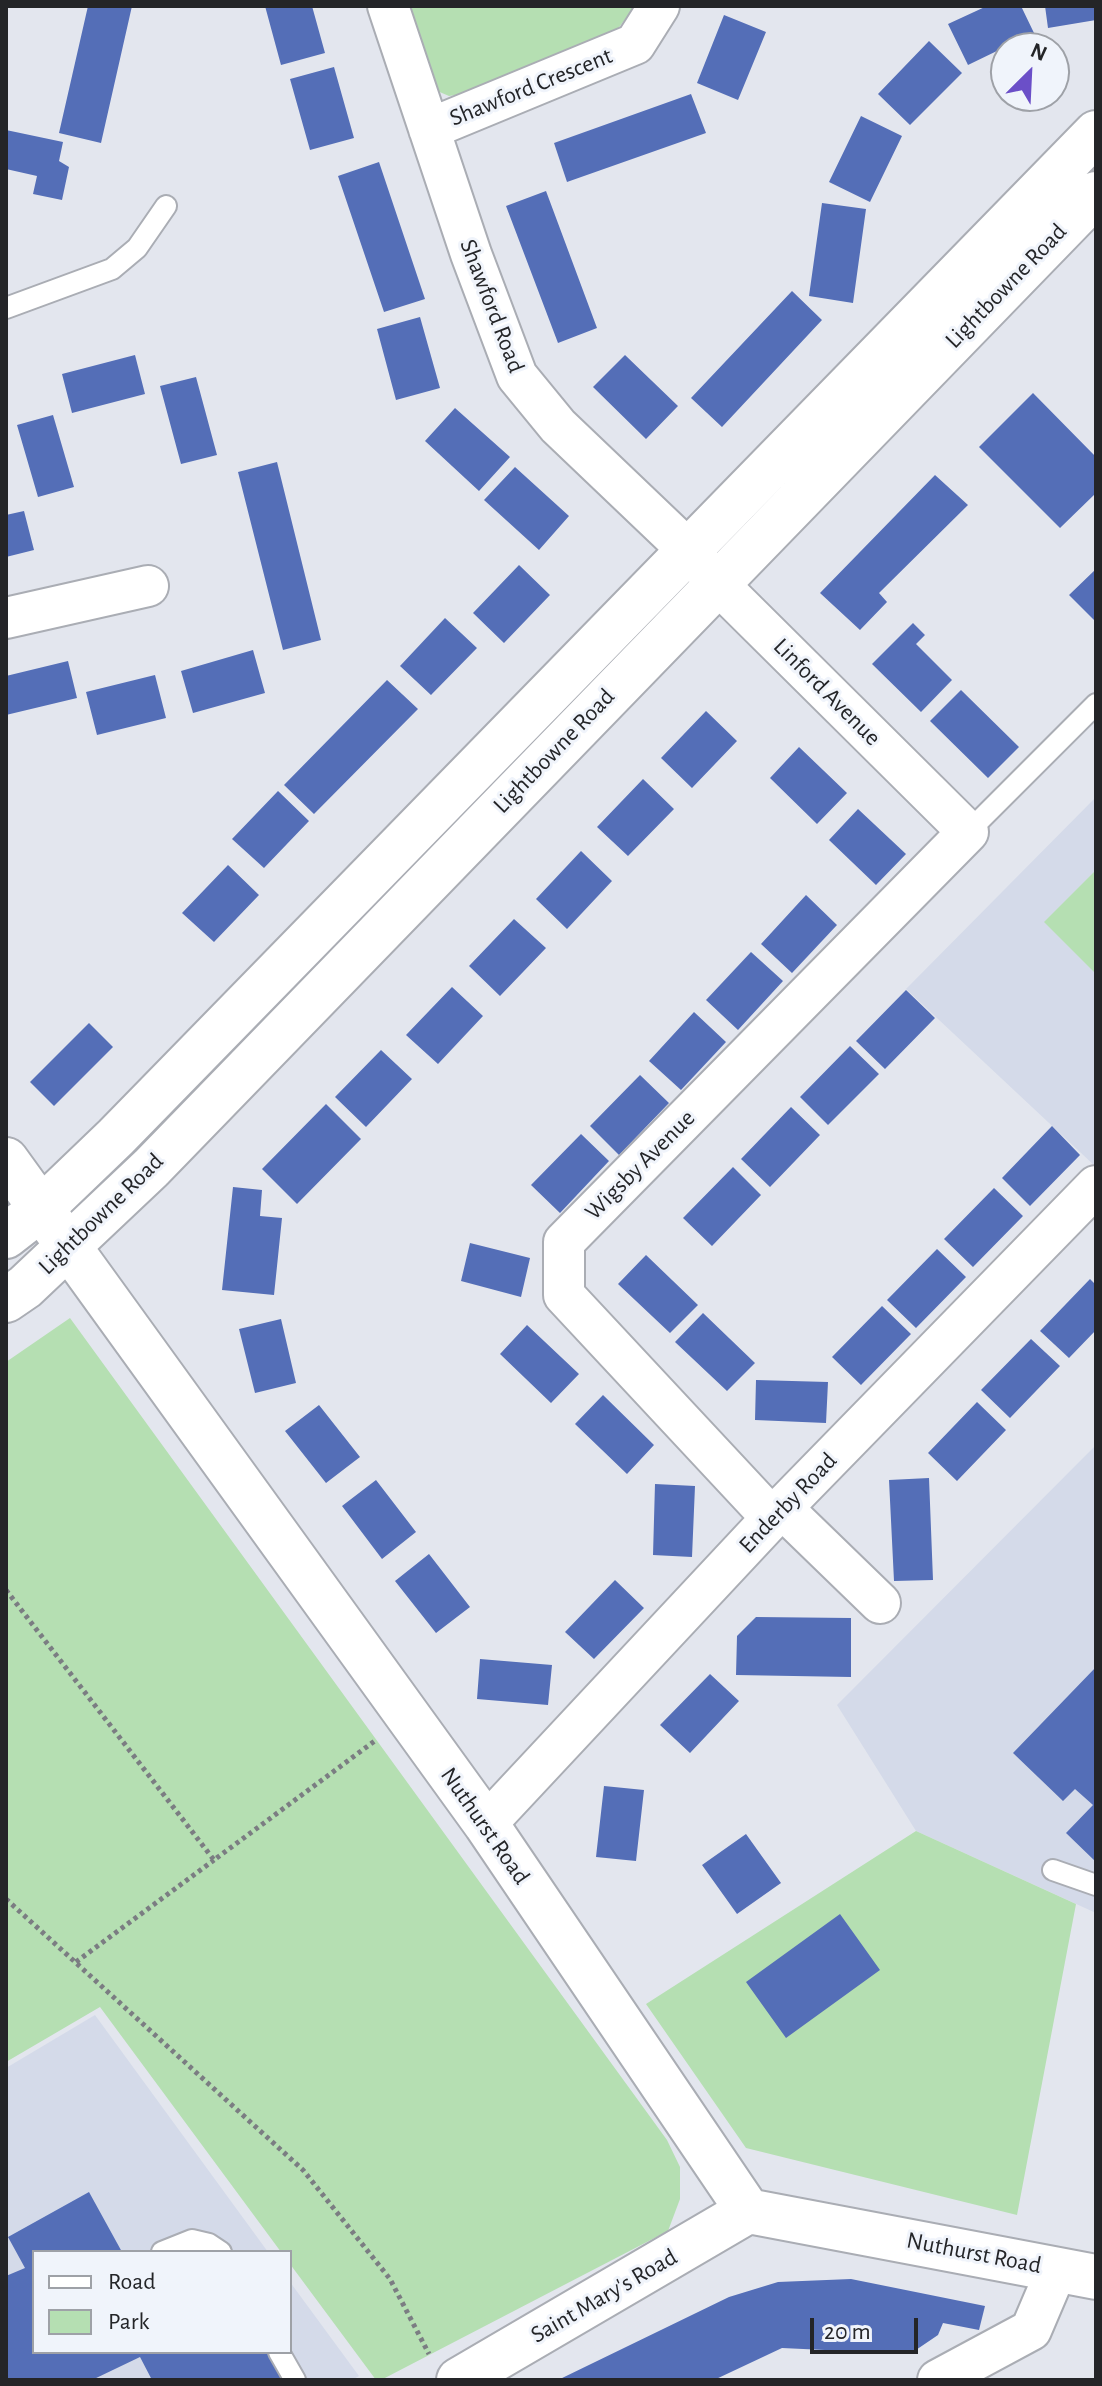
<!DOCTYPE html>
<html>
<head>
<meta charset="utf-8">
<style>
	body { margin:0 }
	#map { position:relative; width:1102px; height:2386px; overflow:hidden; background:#e3e6ee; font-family:"Alegreya Sans",sans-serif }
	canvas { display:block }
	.frame { position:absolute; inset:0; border:8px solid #242528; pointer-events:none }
	.legend { position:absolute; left:32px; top:2250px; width:260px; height:104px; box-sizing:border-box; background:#f0f4fb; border:2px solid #9ea1a7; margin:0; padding:10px 14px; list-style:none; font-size:24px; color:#242528 }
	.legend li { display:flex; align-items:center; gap:16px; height:40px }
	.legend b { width:40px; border:2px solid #9ea1a7 }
	.north { position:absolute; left:990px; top:32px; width:80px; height:80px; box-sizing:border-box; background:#f0f4fb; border:2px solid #9ea1a7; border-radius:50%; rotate:24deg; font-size:22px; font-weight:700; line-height:32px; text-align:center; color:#242528 }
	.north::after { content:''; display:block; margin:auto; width:28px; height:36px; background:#6b4fc8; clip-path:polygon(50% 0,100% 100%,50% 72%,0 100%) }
	.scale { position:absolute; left:810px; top:2318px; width:108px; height:36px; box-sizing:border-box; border:4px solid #242528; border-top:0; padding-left:10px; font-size:24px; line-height:28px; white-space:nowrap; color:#242528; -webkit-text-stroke:6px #f0f4fb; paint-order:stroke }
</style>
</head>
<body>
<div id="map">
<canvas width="1102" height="2386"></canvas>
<div class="frame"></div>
<ul class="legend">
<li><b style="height:10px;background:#fff"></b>Road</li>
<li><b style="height:22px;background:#b5dfb2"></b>Park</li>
</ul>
<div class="north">N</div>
<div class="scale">20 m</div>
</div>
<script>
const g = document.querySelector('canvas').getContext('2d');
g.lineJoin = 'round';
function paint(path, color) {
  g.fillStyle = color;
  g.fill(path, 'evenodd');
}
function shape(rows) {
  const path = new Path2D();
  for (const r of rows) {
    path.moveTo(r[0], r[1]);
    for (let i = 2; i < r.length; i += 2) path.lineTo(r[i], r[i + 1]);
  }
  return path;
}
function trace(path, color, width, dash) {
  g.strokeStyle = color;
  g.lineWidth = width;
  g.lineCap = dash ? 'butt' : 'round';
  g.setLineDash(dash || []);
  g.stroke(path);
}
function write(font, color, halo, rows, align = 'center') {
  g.font = font + ' "Alegreya Sans",sans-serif';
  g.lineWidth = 6;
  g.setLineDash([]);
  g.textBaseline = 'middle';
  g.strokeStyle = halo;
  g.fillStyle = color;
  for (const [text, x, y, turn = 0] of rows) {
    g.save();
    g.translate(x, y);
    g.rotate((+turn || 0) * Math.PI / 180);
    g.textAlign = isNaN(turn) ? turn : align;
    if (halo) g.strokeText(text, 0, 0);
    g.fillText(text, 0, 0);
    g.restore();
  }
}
const built = shape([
	[1096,797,1096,1167,906,989],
	[1096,1445,1096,1913,916,1831,837,1705],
	[95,2015,268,2252,34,2252,34,2352,290,2352,290,2282,359,2376,352,2380,6,2380,6,2068]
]);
const green = shape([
	[403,6,635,6,611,38,469,93,449,96,435,90],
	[1096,870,1096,974,1044,922],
	[70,1318,667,2140,680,2167,680,2199,668,2231,381,2380,376,2380,290,2264,290,2252,281,2252,100,2007,6,2062,6,1362],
	[916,1831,1076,1904,1017,2215,746,2148,646,2004]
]);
const building = shape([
	[88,6,132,6,101,143,59,133],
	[265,6,312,6,325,53,281,65],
	[987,6,1021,6,1034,33,968,65,948,24],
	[1045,6,1096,6,1096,20,1048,28],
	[724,15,766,32,738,100,697,83],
	[929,41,962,73,910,125,878,94],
	[334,67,354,138,310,150,290,79],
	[691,94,706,133,567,182,554,143],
	[861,116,902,136,870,202,829,182],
	[6,130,63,142,59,161,69,167,62,200,33,194,37,176,6,169],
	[379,162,425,299,384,312,338,176],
	[546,191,597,328,558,343,506,206],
	[822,203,866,209,853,303,809,296],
	[792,291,822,320,722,427,691,398],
	[420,317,440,388,396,400,377,329],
	[135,355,145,394,72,413,62,374],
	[625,355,678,406,646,439,593,387],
	[196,377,217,455,181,464,160,386],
	[1033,393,1096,457,1096,493,1060,528,979,447],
	[455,408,510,457,479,491,425,441],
	[53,415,74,487,38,497,17,425],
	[277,462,321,640,283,650,238,472],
	[515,467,569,516,539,550,484,500],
	[935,475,968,505,879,593,887,602,860,630,820,593],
	[24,511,34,550,6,557,6,515],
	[519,565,550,595,504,643,473,613],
	[1096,569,1096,622,1069,595],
	[445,618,477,648,431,695,400,666],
	[913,623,925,635,916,644,952,680,921,712,872,664],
	[253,650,265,693,193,713,181,671],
	[68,661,77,698,6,715,6,676],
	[155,675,166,718,97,735,86,692],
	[387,680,418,709,314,814,284,785],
	[961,690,1019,747,988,778,930,721],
	[706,711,737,741,692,788,661,758],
	[799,747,847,793,817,824,770,778],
	[643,779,674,809,628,856,597,827],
	[278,791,309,821,264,868,232,839],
	[858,809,906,854,876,885,829,840],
	[581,851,612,881,567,929,536,899],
	[228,865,259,895,214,942,182,913],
	[806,895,837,925,792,973,761,944],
	[514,919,546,948,500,996,469,966],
	[751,952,783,981,738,1030,706,1000],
	[452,987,483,1016,438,1064,406,1035],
	[906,990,935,1018,885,1069,856,1041],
	[694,1012,726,1042,681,1090,649,1061],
	[89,1023,113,1047,54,1106,30,1082],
	[850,1046,879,1074,828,1125,800,1097],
	[381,1050,412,1079,366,1127,335,1097],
	[640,1075,669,1103,619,1155,590,1126],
	[326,1104,361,1139,297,1204,262,1169],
	[791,1107,820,1135,770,1187,741,1159],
	[1052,1126,1080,1155,1030,1206,1002,1178],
	[581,1134,609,1161,560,1213,531,1185],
	[733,1167,761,1195,712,1246,683,1218],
	[233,1187,262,1190,260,1216,282,1218,274,1295,222,1290],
	[994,1188,1023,1216,973,1267,944,1239],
	[470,1243,530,1258,521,1297,461,1281],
	[937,1249,966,1277,916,1328,887,1300],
	[646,1255,698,1305,670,1333,618,1284],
	[1090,1279,1096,1285,1096,1330,1069,1358,1040,1331],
	[882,1306,911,1334,861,1385,832,1357],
	[703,1313,755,1363,727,1391,675,1342],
	[281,1319,296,1383,255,1393,239,1329],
	[527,1325,579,1374,551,1403,500,1354],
	[1031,1339,1060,1366,1010,1418,981,1390],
	[756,1380,828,1382,826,1423,755,1420],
	[603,1395,654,1445,627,1474,575,1424],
	[977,1402,1006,1430,957,1481,928,1453],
	[319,1405,360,1457,326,1483,285,1431],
	[929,1478,933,1580,894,1581,889,1480],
	[376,1480,416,1532,382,1559,342,1506],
	[655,1484,695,1486,692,1557,653,1555],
	[429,1554,470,1607,436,1633,395,1581],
	[615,1580,644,1608,594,1659,565,1632],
	[756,1617,851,1618,851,1677,736,1675,737,1636],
	[480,1659,552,1665,548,1705,477,1699],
	[1096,1667,1096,1862,1066,1833,1093,1805,1075,1789,1063,1801,1013,1753],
	[710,1674,739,1701,690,1753,660,1725],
	[604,1786,644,1790,636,1861,596,1857],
	[746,1834,781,1883,737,1914,702,1865],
	[840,1914,880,1970,786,2038,746,1982],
	[89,2192,122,2252,34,2252,34,2352,269,2352,284,2380,152,2380,140,2357,92,2380,6,2380,6,2276,25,2268,8,2237],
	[851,2279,985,2306,979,2330,943,2323,938,2335,910,2354,782,2348,714,2380,558,2380,729,2297,778,2282]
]);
const path = shape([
	[6,1590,214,1860,376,1740],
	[6,1899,303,2170,390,2279,429,2354],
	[76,1962,214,1860]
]);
const service = shape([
	[6,308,112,269,137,248,166,206],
	[968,832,1096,704],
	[1053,1870,1096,1885],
	[162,2252,192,2240,209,2244,221,2252],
	[279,2352,295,2380]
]);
const minor = shape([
	[388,6,471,254,517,376,558,426,688,550,719,585,968,832,564,1242,564,1295,772,1518],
	[429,129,635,44,659,6],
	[6,618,148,586],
	[782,1508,880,1603],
	[486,1824,772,1518,1096,1186],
	[938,2380,1031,2330,1057,2269]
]);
const tertiary = shape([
	[6,1160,486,1824,748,2211,1096,2277],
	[459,2380,748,2211]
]);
const secondary = shape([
	[6,1236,42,1208,116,1137,1096,133],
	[6,1300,25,1287,151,1168,1096,194]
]);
const streetNames = [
	["Shawford Crescent",531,87,-22],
	["Lightbowne Road",1006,286,-46],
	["Shawford Road",492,306,69],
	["Linford Avenue",827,692,45],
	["Lightbowne Road",554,751,-46],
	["Wigsby Avenue",640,1165,-45],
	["Lightbowne Road",101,1214,-44],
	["Enderby Road",788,1503,-46],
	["Nuthurst Road",485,1826,55],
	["Nuthurst Road",974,2253,11],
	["Saint Mary's Road",604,2296,-30]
];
paint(built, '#d4dae9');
paint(green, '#b5dfb2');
paint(building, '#546eb7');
trace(service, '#aaadb4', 24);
trace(minor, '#aaadb4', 44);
trace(tertiary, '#aaadb4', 48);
trace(secondary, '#aaadb4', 48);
trace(path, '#7b7d82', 5, [4, 4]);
trace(service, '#fff', 20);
trace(minor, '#fff', 40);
trace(tertiary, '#fff', 44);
trace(secondary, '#fff', 44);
write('24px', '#242528', '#f0f4fb', streetNames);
</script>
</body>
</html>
